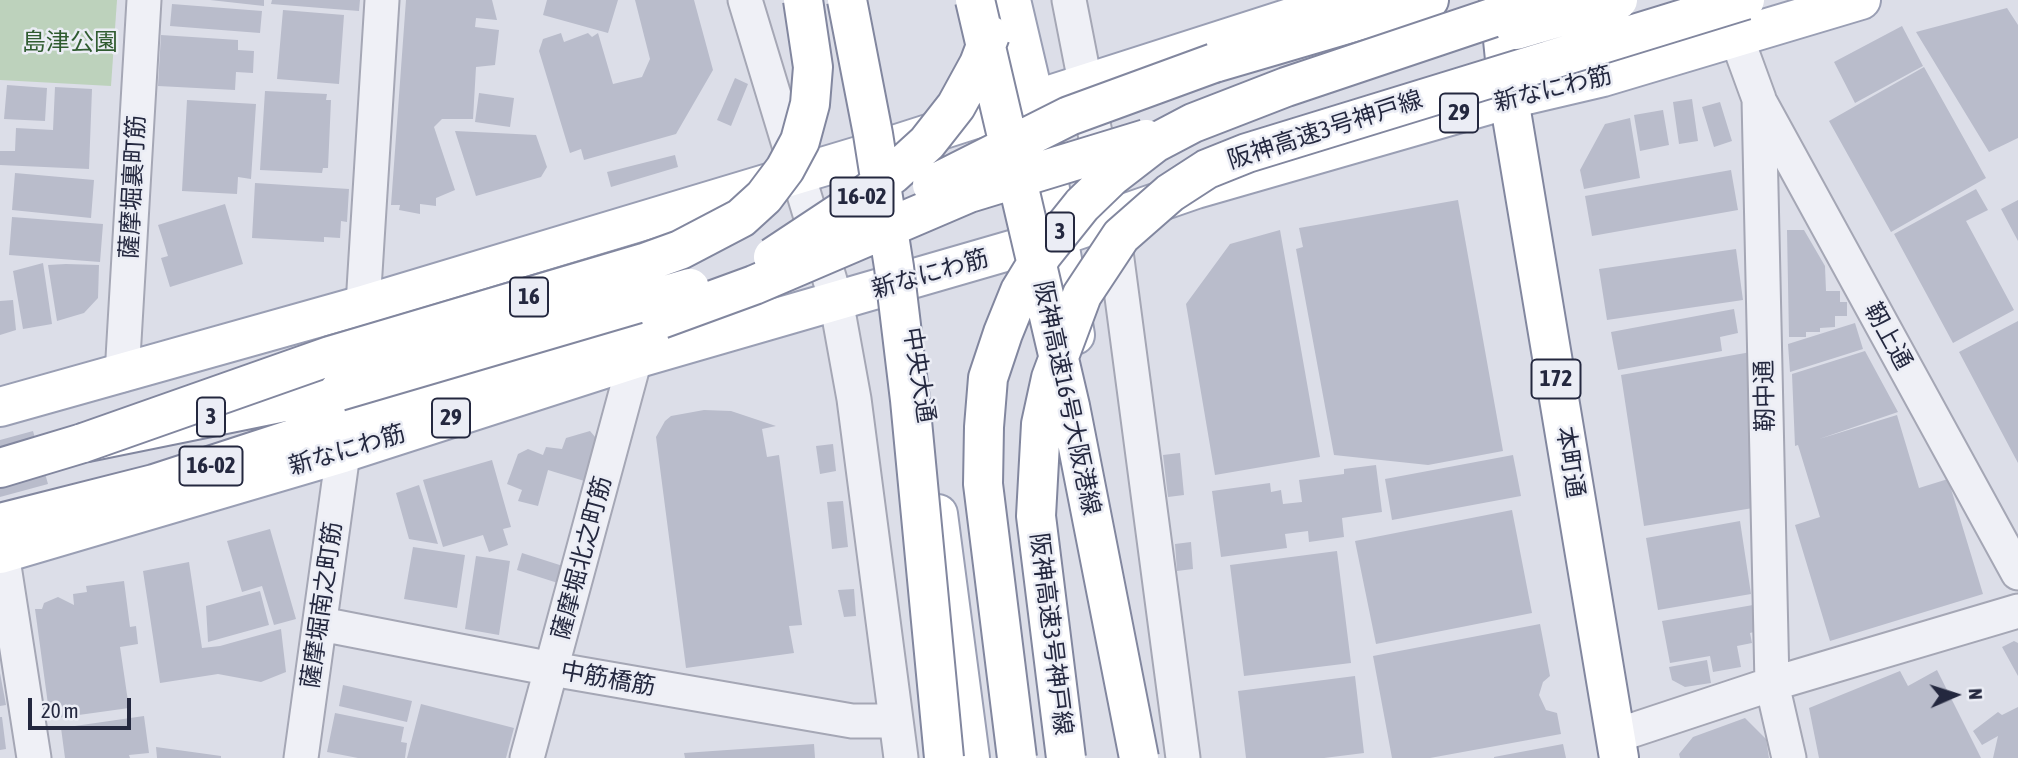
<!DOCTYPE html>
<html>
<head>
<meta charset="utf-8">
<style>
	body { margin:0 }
	#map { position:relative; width:2018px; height:758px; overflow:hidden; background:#dcdee8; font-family:"Asap Condensed",sans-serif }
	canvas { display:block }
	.north { position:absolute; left:1920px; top:660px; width:70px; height:70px; -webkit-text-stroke:5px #ebedf5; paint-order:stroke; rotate:87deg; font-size:19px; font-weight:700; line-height:28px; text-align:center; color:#24283f }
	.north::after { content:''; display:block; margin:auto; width:24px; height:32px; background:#24283f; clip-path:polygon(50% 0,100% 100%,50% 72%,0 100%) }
	.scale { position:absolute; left:28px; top:698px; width:103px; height:32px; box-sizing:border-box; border:4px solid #24283f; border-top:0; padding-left:9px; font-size:21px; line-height:24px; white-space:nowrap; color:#24283f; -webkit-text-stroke:5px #ebedf5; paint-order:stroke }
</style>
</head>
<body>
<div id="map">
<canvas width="2018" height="758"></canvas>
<div class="north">N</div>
<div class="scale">20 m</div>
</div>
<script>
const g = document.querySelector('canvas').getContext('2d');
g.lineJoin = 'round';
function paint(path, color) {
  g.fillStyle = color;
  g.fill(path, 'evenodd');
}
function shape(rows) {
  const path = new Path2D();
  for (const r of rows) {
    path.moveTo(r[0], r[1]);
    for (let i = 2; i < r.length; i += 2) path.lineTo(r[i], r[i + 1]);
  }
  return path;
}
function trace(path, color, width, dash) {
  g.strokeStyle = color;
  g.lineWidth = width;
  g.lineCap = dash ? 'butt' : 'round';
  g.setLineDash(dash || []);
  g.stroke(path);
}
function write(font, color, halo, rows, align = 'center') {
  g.font = font + ' "Asap Condensed","Noto Sans JP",sans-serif';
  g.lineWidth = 5;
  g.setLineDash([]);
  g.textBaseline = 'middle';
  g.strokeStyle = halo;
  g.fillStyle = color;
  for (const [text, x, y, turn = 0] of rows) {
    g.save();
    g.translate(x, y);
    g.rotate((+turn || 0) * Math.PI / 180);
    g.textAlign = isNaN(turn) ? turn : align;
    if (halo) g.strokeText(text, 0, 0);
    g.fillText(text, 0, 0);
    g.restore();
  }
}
const green = shape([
	[0,0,117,0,111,86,0,80]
]);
const building = shape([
	[210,0,264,0,264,6],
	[272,0,360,0,359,11,271,4],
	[406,0,492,0,497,20,476,18,475,27,499,30,495,65,476,67,473,119,442,119,434,127,455,190,436,198,436,206,420,204,420,214,399,210,400,205,391,205],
	[547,0,618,0,608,33,543,15],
	[635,0,694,0,713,70,676,134,584,160,581,149,570,153,539,51,543,39,561,33,564,42,588,33,592,37,598,33,613,84,642,77,650,59],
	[172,4,262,11,260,33,170,26],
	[2007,8,2018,25,2018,138,1989,152,1916,32],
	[283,10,344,15,339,84,277,79],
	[1902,26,1923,66,1855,103,1834,62],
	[161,35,238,40,238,50,254,51,253,73,236,72,235,90,158,86],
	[1924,67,1986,178,1891,232,1829,121],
	[735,78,748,84,731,126,717,120],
	[7,85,47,88,45,121,4,119],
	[55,87,92,89,89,169,0,165,0,151,15,151,16,128,53,130],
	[265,91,327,94,326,100,331,100,328,168,323,168,322,173,260,170],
	[479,93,514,98,510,127,475,122],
	[1692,99,1698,141,1679,144,1673,102],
	[187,100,256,104,251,179,238,177,237,194,182,191],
	[1720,102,1732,141,1714,147,1702,107],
	[1663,110,1669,145,1640,151,1634,115],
	[1630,118,1640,178,1584,189,1580,170,1605,124],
	[455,131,536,135,547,167,541,177,476,196],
	[675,155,678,167,611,187,607,172],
	[1731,170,1738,210,1592,236,1585,196],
	[15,173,94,180,91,218,12,210],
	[255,183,349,189,347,222,341,221,340,238,324,237,324,242,252,238],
	[1976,189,1988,210,1966,221,2014,310,1953,343,1894,234],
	[1458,200,1503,451,1428,465,1334,455,1296,249,1303,247,1299,228],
	[2018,200,2018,241,2001,209],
	[225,204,243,264,170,287,161,258,168,256,158,225],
	[12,217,103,224,100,262,9,255],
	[1280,230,1320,457,1215,475,1186,304,1230,244],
	[1787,230,1804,230,1825,266,1826,291,1840,291,1840,302,1847,302,1847,316,1835,316,1835,327,1820,328,1820,332,1806,332,1806,337,1789,337],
	[1736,249,1743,300,1607,320,1599,269],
	[43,263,52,324,23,329,13,271],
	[66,264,99,265,98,298,84,313,57,321,48,265],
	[13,300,16,330,0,335,0,301],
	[1734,309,1738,333,1720,337,1722,351,1618,370,1611,332],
	[2018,321,2018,463,1959,352],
	[1855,323,1863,349,1790,372,1788,344],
	[1865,351,1898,412,1819,439,1897,415,1919,488,1948,479,1983,594,1830,641,1795,525,1820,517,1798,445,1795,446,1792,374],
	[1751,352,1753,508,1644,526,1621,375],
	[704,410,731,411,776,426,762,429,767,457,779,455,802,625,789,626,794,653,686,668,656,437,665,421,671,416],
	[33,431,48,484,0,497,0,440],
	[590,431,602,445,591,483,548,470,538,506,518,501,522,490,507,484,518,454,528,449,543,455,546,447,562,449,566,438],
	[833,444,836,471,820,474,816,446],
	[1180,453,1184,495,1168,497,1163,455],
	[1513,455,1521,496,1392,520,1385,479],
	[492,460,511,527,503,529,508,545,489,552,483,535,443,547,423,480],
	[1376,465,1382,512,1342,518,1344,537,1309,542,1308,531,1285,534,1287,548,1221,557,1212,491,1270,483,1271,492,1281,490,1283,504,1302,502,1299,480,1344,474,1344,469],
	[419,485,438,544,409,539,396,493],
	[843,501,848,547,832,549,827,502],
	[1512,510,1532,613,1376,644,1355,541],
	[1740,521,1751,594,1658,610,1646,538],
	[270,529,296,619,274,625,262,586,242,592,227,541],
	[1191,542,1193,569,1177,571,1175,544],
	[413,547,465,555,457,608,404,599],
	[1337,551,1351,663,1244,676,1230,565],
	[522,553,566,567,561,584,517,570],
	[476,556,510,561,499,635,465,629],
	[189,562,202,648,220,646,281,629,286,672,261,682,218,674,160,683,143,571],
	[124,581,130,627,136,626,138,644,120,647,129,708,50,719,35,609,42,609,44,603,58,597,74,605,73,594,87,592,86,586],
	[854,589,856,616,844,617,838,590],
	[260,591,269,625,208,642,206,606],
	[1753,605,1758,631,1750,633,1752,643,1737,646,1741,667,1713,672,1710,656,1670,663,1662,621],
	[1540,624,1550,676,1543,682,1539,695,1546,710,1557,713,1561,734,1430,758,1392,758,1373,656],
	[2014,641,2018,643,2018,676,2002,647],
	[1707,660,1711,683,1685,687,1672,680,1669,667],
	[1937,670,1981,758,1819,758,1809,708,1900,671,1908,686],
	[0,673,6,705,0,706],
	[1355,676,1364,753,1324,758,1246,758,1238,691],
	[343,685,412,701,407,722,339,706],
	[421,704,514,728,506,758,407,758],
	[2018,707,2018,758,1993,758,1998,736,1982,745,1973,731,1998,712,2002,715],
	[335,713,404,727,401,742,407,743,405,758,358,758,327,752],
	[144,716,149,753,129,755,130,758,65,758,61,728],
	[0,717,2,717,6,749,0,750],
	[1745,718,1766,739,1769,758,1680,758,1679,754,1693,737],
	[814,744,815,758,685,758,684,753],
	[1563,744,1566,758,1494,758,1494,757],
	[156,747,221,756,221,758,157,758]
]);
const minor = shape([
	[745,0,836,300,854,399,901,758],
	[1069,0,1104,179],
	[1736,36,1759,99,1772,684,1789,758],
	[1761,104,2018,573],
	[1113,229,1183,758],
	[363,305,382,0],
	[122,375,144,0],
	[2,553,34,758],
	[321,624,552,669,852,721,896,721],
	[1615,736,1772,684,2018,611],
	[301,758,343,453],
	[527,758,635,359]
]);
const major = shape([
	[1011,0,1035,102,1075,335],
	[0,407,363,305,872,152,1346,0],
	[938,514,970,758],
	[0,554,343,453,635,359,1060,236,1196,189,1509,99,1603,77,1861,0]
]);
const highway = shape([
	[1499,0,1509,99,1619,758],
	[998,13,1001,0],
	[1214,63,1429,0],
	[0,468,83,443,339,391],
	[0,523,154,484,661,319]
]);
const highwayBridge = shape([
	[847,0,873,134,894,267,910,400,944,758],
	[975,0,1070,406,1139,758],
	[1516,30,1618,0],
	[932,185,1069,116,1214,63],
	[773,257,853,204,893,174,927,143,956,106,979,64,990,35],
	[661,319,754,285,969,193,1146,139],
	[339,391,690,288],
	[83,443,330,356,644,263,680,250,741,218,764,197,785,169,800,141,810,104,813,67,803,0],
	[1017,758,983,484,984,427,988,378,1003,333,1020,291,1042,255,1082,205,1111,177,1155,143,1193,123,1286,87,1545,0],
	[1066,758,1036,516,1041,424,1051,378,1082,295,1121,236,1170,193,1207,169,1247,153,1745,0]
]);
const shields = [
	[1459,113,38],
	[862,197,63],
	[1060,232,28],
	[529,297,38],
	[1556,379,49],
	[211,417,28],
	[451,418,38],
	[211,466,63]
];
const shieldNames = [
	["29",1459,113],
	["16-02",862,197],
	["3",1060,232],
	["16",529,297],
	["172",1556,379],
	["3",211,417],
	["29",451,418],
	["16-02",211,466]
];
const parkNames = [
	["島津公園",70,42]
];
const streetNames = [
	["新なにわ筋",1553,89,-14],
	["阪神高速3号神戸線",1325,130,-18],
	["薩摩堀裏町筋",133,187,-87],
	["新なにわ筋",930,274,-16],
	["靭上通",1888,336,61],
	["中央大通",919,375,81],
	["靭中通",1765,396,-91],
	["阪神高速16号大阪港線",1067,398,78],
	["新なにわ筋",347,450,-17],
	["本町通",1570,462,81],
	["薩摩堀北之町筋",582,558,-75],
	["薩摩堀南之町筋",322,605,-82],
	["阪神高速3号神戸線",1051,634,83],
	["中筋橋筋",608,679,10]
];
paint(green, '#bdd2bc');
paint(building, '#b9bccb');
trace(minor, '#a5a7b5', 37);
trace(major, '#9a9fb4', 42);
trace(highway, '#82879f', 42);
trace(minor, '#eff0f6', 33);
trace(major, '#fff', 38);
trace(highway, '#fff', 38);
trace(highwayBridge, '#82879f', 42, []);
trace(highwayBridge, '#fff', 38);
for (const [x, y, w] of shields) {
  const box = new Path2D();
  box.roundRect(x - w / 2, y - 19.5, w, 39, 5);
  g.fillStyle = '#ebedf5';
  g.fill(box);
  trace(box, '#24283f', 2);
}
write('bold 23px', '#24283f', null, shieldNames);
write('24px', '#305c31', '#ebedf5', parkNames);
write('24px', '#24283f', '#ebedf5', streetNames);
</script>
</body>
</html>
